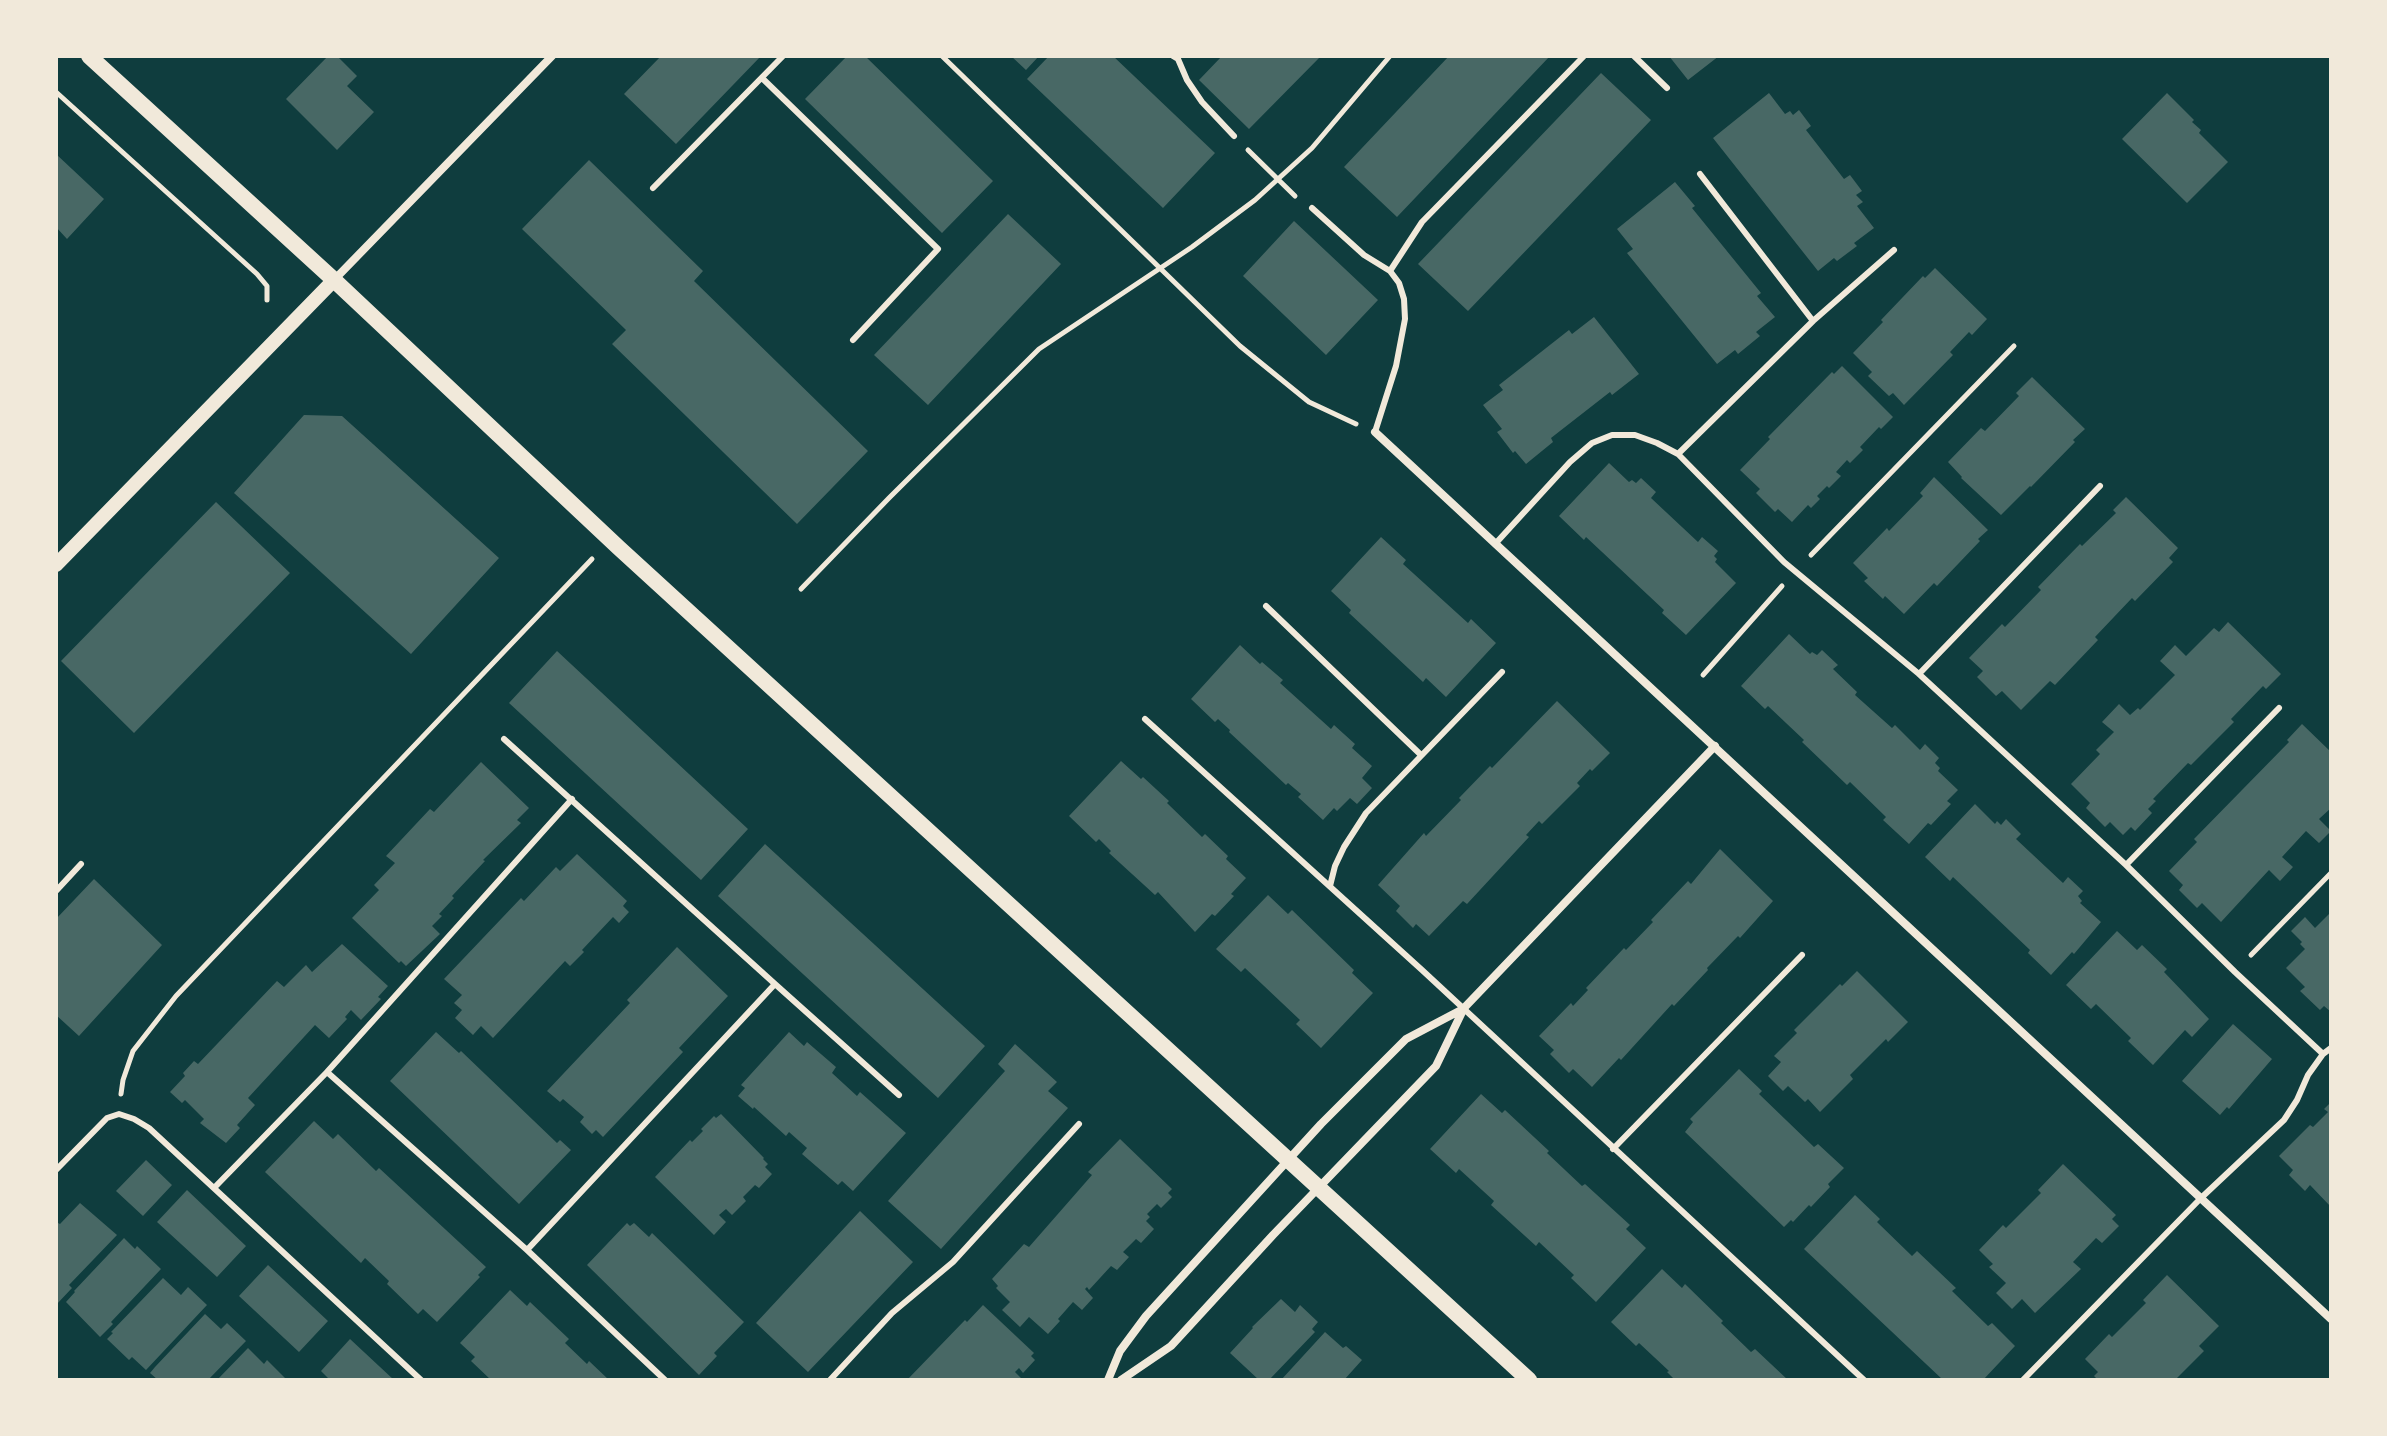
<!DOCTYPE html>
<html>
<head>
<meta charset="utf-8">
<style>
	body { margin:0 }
	#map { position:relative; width:2387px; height:1436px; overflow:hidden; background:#0f3d3e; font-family:"Open Sans",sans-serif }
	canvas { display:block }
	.frame { position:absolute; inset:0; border:58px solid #f1e9da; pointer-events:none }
</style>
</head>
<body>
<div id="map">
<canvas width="2387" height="1436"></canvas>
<div class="frame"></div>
</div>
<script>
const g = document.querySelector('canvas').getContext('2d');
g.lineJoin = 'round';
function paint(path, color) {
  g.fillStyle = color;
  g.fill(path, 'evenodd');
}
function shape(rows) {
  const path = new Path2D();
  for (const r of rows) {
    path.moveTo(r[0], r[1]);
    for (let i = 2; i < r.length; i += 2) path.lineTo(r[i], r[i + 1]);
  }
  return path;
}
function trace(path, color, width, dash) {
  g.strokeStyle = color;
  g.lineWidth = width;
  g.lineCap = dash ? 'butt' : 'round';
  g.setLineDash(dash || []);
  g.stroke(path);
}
const building = shape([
	[328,56,337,56,357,76,347,86,374,112,337,150,286,99],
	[661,56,761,56,676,144,624,94],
	[847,56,865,56,993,181,942,233,805,99],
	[1011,56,1039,56,1026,70],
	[1049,56,1113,56,1215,153,1163,208,1027,79],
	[1222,56,1321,56,1249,129,1199,80],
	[1449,56,1550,56,1397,217,1344,167],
	[1669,56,1719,56,1688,80],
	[1601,73,1651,120,1468,311,1418,264],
	[1769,93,1785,114,1790,111,1793,115,1799,110,1811,126,1806,130,1844,179,1850,175,1862,191,1856,195,1863,202,1857,206,1874,228,1854,243,1857,246,1837,261,1834,258,1818,271,1713,138],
	[2167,93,2194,120,2192,122,2201,130,2199,133,2228,162,2187,203,2122,139],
	[56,154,104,199,67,239,56,227],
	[589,160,703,271,694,281,868,451,797,524,612,344,626,330,522,229],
	[1675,182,1695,206,1692,208,1761,293,1757,296,1775,317,1756,332,1760,336,1738,354,1735,350,1717,364,1627,253,1633,249,1617,229],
	[1008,214,1061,264,928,405,874,355],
	[1294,221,1378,300,1326,355,1243,276],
	[1935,268,1987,319,1972,335,1969,332,1950,352,1953,355,1904,405,1893,393,1889,396,1868,376,1872,372,1853,353,1883,322,1881,320,1923,276,1925,278],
	[1594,317,1639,374,1612,395,1610,392,1551,438,1553,442,1526,464,1515,451,1513,453,1497,432,1502,429,1483,405,1503,390,1499,385,1569,330,1572,334],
	[1842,366,1893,417,1881,429,1879,427,1860,447,1863,450,1850,463,1847,460,1836,472,1841,476,1829,488,1827,486,1817,496,1820,499,1811,508,1808,505,1792,522,1778,509,1775,512,1756,493,1760,489,1740,470,1770,439,1768,437,1832,372,1834,374],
	[2032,377,2085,429,2073,440,2075,442,2031,487,2030,486,2001,515,1961,478,1962,477,1948,462,1981,428,1985,431,2019,396,2016,393],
	[304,415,342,416,499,558,411,654,234,493],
	[1609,463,1629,482,1632,480,1636,483,1641,478,1656,492,1651,498,1698,542,1702,537,1718,551,1714,556,1717,559,1715,562,1736,583,1686,635,1662,613,1664,610,1586,537,1584,540,1559,516],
	[1934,477,1988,530,1978,539,1980,541,1937,586,1934,583,1904,614,1885,596,1883,599,1864,581,1868,578,1853,563,1887,528,1889,531,1923,496,1920,493],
	[2126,497,2178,548,2169,558,2173,562,2135,601,2132,598,2095,637,2098,640,2055,685,2050,681,2021,710,2002,691,1996,696,1977,677,1983,671,1969,658,2002,624,2005,627,2041,590,2038,587,2080,544,2082,546,2116,513,2113,510],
	[216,502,290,573,134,733,61,661],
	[1381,537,1406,560,1403,564,1468,623,1471,619,1496,643,1446,697,1426,678,1423,682,1349,613,1351,610,1331,591],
	[2228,622,2281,674,2266,689,2263,686,2231,719,2234,722,2191,765,2188,763,2153,799,2156,801,2148,809,2152,813,2135,831,2131,827,2123,835,2110,822,2105,827,2086,808,2090,803,2071,784,2100,754,2096,750,2114,732,2102,722,2119,704,2130,715,2138,708,2140,710,2175,675,2160,661,2175,645,2186,656,2214,628,2219,632],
	[1789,634,1810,654,1812,652,1817,655,1822,650,1838,665,1833,669,1857,692,1855,695,1892,728,1895,725,1920,750,1925,744,1939,758,1935,763,1940,768,1938,771,1958,790,1947,801,1951,804,1931,825,1928,823,1909,844,1883,820,1886,817,1850,782,1847,785,1802,742,1804,740,1768,706,1765,709,1741,686],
	[1240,645,1260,664,1262,662,1283,680,1280,683,1331,729,1334,725,1355,744,1352,748,1372,766,1362,778,1372,788,1357,804,1350,798,1337,811,1334,808,1323,820,1298,797,1301,794,1288,783,1286,785,1229,732,1230,730,1218,719,1215,722,1191,699],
	[557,651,748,829,701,880,509,703],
	[1557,701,1610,753,1592,771,1590,769,1577,783,1580,786,1542,824,1539,821,1526,835,1529,837,1467,904,1463,901,1429,936,1416,924,1413,928,1396,911,1400,906,1378,885,1424,833,1426,836,1461,800,1459,798,1490,766,1492,768],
	[2302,724,2331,752,2331,808,2319,819,2331,831,2319,843,2306,831,2282,857,2293,867,2280,881,2269,870,2221,922,2202,903,2197,908,2179,890,2183,885,2169,871,2197,842,2194,839,2289,742,2287,740],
	[1121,761,1141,779,1143,777,1169,801,1167,803,1202,837,1205,834,1228,856,1226,859,1246,878,1231,894,1234,896,1215,916,1212,914,1195,932,1158,892,1155,895,1109,853,1111,851,1099,839,1096,842,1069,816],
	[481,762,529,808,517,820,521,823,483,860,485,861,452,896,454,898,439,914,442,916,432,926,440,934,406,966,401,961,399,963,352,918,379,890,374,885,395,863,386,856,430,809,434,812],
	[1975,804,1995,824,1997,821,2001,825,2006,819,2021,834,2016,839,2063,883,2068,877,2083,891,2078,896,2082,901,2080,903,2101,922,2074,954,2072,952,2051,975,2028,953,2030,950,1953,877,1950,881,1925,857],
	[765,844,985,1046,938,1098,718,896],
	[1720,849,1773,901,1740,938,1738,936,1707,968,1708,970,1674,1006,1672,1004,1621,1060,1619,1058,1592,1087,1573,1069,1569,1073,1550,1054,1554,1050,1539,1036,1571,1003,1573,1006,1588,990,1586,988,1624,948,1626,950,1653,922,1651,920,1688,881,1691,884],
	[577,854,627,901,623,906,629,912,619,923,613,917,582,950,584,952,570,966,565,961,493,1038,481,1026,473,1035,455,1018,462,1010,454,1003,462,995,444,979,521,898,524,901,556,867,560,871],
	[94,879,162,945,79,1036,56,1015,56,919],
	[1268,895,1288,914,1292,910,1354,970,1352,973,1373,993,1321,1048,1296,1024,1300,1020,1245,968,1241,972,1216,949],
	[2331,912,2331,1012,2324,1006,2320,1010,2300,991,2305,987,2286,968,2305,949,2300,944,2302,942,2291,931,2305,917,2315,928],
	[2117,931,2137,950,2142,945,2167,969,2164,972,2209,1019,2192,1037,2185,1030,2153,1065,2128,1041,2131,1038,2096,1004,2091,1009,2066,985],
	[342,944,388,986,378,997,381,999,361,1020,351,1010,345,1017,347,1019,329,1038,315,1025,248,1098,255,1105,237,1125,240,1128,226,1143,200,1123,204,1119,185,1100,182,1103,170,1092,185,1076,183,1073,194,1061,198,1064,277,981,284,987,306,965,312,972],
	[677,947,728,996,679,1048,683,1052,603,1137,596,1130,592,1134,580,1122,584,1117,563,1099,560,1102,547,1091,630,1003,627,1000],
	[1857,971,1908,1022,1888,1042,1886,1039,1850,1075,1853,1079,1820,1112,1808,1099,1805,1102,1788,1086,1783,1091,1768,1076,1781,1062,1774,1056,1797,1033,1794,1030,1840,984,1842,986],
	[2233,1024,2272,1059,2229,1109,2227,1107,2220,1115,2182,1081],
	[436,1032,459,1053,461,1051,557,1143,560,1140,571,1150,519,1204,390,1081],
	[789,1032,804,1046,807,1042,836,1067,832,1073,857,1096,860,1092,906,1133,853,1191,842,1181,838,1185,802,1154,807,1148,789,1132,786,1136,754,1107,753,1109,738,1096,745,1088,741,1085],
	[1015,1044,1057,1082,1048,1091,1068,1108,941,1249,888,1201,1005,1071,998,1064],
	[1739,1069,1762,1091,1759,1094,1814,1147,1818,1144,1844,1168,1828,1184,1830,1187,1811,1207,1809,1205,1793,1222,1791,1220,1784,1227,1685,1132,1693,1122,1690,1119],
	[1481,1094,1502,1113,1505,1110,1549,1151,1547,1153,1582,1186,1585,1184,1630,1225,1626,1229,1646,1248,1596,1302,1571,1278,1574,1275,1539,1242,1536,1246,1491,1205,1494,1201,1459,1169,1456,1173,1430,1149],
	[2331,1102,2331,1207,2310,1185,2305,1191,2289,1175,2293,1170,2279,1156,2310,1125,2313,1127,2328,1112,2324,1109],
	[721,1114,764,1158,763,1159,768,1164,765,1167,772,1174,759,1188,755,1185,743,1197,746,1201,732,1215,726,1209,719,1215,726,1222,714,1235,655,1177,690,1140,692,1142,703,1131,701,1129,714,1116,716,1118],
	[314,1121,333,1139,338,1134,376,1171,379,1168,486,1267,478,1275,480,1277,437,1322,423,1309,418,1314,387,1284,389,1281,365,1258,361,1263,265,1172],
	[1120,1139,1172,1189,1168,1193,1172,1197,1161,1208,1157,1204,1147,1214,1150,1217,1146,1221,1154,1229,1141,1243,1136,1239,1123,1252,1129,1257,1117,1270,1111,1266,1089,1290,1087,1287,1085,1289,1093,1298,1082,1310,1073,1302,1058,1319,1060,1321,1048,1334,1029,1317,1020,1327,1002,1310,1010,1302,996,1288,998,1286,992,1279,1024,1244,1029,1247,1092,1175,1088,1172],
	[146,1160,172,1185,143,1216,116,1191],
	[2063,1164,2116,1215,2112,1219,2119,1226,2102,1243,2096,1238,2073,1262,2081,1269,2035,1313,2022,1299,2012,1309,1996,1293,2006,1283,1989,1267,1993,1264,1979,1250,2003,1225,2006,1228,2041,1193,2038,1190],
	[187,1190,246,1246,217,1277,157,1222],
	[1855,1195,1880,1219,1877,1222,1912,1256,1917,1251,1956,1288,1952,1291,1988,1326,1992,1323,2015,1346,1983,1380,1943,1380,1804,1249],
	[80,1203,117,1235,69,1285,72,1288,56,1305,56,1225,58,1223,60,1224],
	[860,1211,913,1262,808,1372,756,1323],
	[627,1223,630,1226,634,1223,649,1237,652,1233,744,1322,714,1353,717,1356,699,1375,587,1265],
	[124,1238,135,1249,137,1246,161,1269,111,1322,113,1324,100,1337,66,1302,75,1292,74,1291],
	[268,1265,328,1321,299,1352,239,1296],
	[1662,1269,1682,1288,1685,1284,1723,1321,1721,1323,1751,1352,1755,1349,1788,1380,1675,1380,1667,1372,1669,1371,1639,1343,1636,1346,1611,1322],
	[2167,1275,2219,1326,2199,1346,2204,1351,2175,1380,2098,1380,2094,1376,2098,1372,2085,1359,2109,1334,2112,1337,2146,1303,2143,1300],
	[163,1278,181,1295,188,1287,207,1305,146,1370,132,1357,129,1360,107,1339,113,1333,111,1332],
	[510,1290,527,1306,530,1302,569,1339,565,1343,587,1364,589,1361,609,1380,491,1380,471,1361,475,1357,460,1343],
	[1281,1299,1295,1312,1300,1305,1318,1322,1312,1329,1315,1332,1269,1380,1259,1380,1230,1353,1253,1328,1252,1327],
	[983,1305,1034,1353,1031,1356,1035,1360,1023,1373,1019,1368,1015,1372,1021,1378,1019,1380,907,1380,965,1320,967,1322],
	[205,1314,221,1329,227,1323,246,1341,208,1380,158,1380,150,1373,155,1367],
	[1325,1332,1343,1348,1346,1346,1362,1360,1344,1380,1281,1380],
	[350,1339,394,1380,330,1380,321,1371],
	[248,1348,264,1364,267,1360,287,1380,217,1380]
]);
const path = shape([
	[942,56,1240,346,1309,402,1356,424],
	[56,92,257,274,267,286,267,300],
	[1248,150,1295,196],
	[1811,555,2014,346],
	[801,589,889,498,1039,349,1192,247,1255,200,1312,148,1390,56],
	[1703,675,1782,586],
	[2251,955,2331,873],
	[121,1094,123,1080,133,1051,176,996,592,559]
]);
const service = shape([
	[1173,56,1178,59,1187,80,1202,102,1234,136],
	[1634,56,1667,88],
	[762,78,938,249,853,340],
	[1700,174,1813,321],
	[653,188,783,56],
	[1312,208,1364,255,1390,271,1399,283,1404,299,1405,319,1396,366,1375,432],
	[1390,271,1422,222,1584,56],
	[1678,454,1813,321,1894,250],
	[1496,543,1570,462,1592,443,1612,435,1635,435,1657,443,1678,454,1784,562,1919,674,2126,865,2235,972,2323,1054],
	[1266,606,1421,755],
	[1919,674,2100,486],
	[1145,719,1422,970,1864,1380],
	[504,739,775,984,527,1250],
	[2126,865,2279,708],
	[1330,886,1335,866,1344,847,1366,813,1502,672],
	[56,891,81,864],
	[775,984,899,1095],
	[327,1072,527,1250,665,1380],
	[1613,1149,1802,955],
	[56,1170,107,1118,119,1114,134,1119,149,1128,421,1380],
	[214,1188,327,1072,572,799],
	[830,1380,892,1313,953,1262,1079,1124],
	[2023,1380,2201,1198,2284,1120,2297,1100,2308,1075,2323,1054,2331,1048]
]);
const minor = shape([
	[334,280,552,56],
	[1375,432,2331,1319],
	[1108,1380,1120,1351,1146,1316,1321,1124,1406,1039,1463,1009],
	[1121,1380,1171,1346,1273,1235,1436,1066,1464,1008,1715,746]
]);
const tertiary = shape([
	[56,565,334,280]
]);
const secondary = shape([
	[89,56,334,280,619,548,1529,1380]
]);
paint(building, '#486865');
trace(path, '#f1e9da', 5);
trace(service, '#f1e9da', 6);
trace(minor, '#f1e9da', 8);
trace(tertiary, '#f1e9da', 14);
trace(secondary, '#f1e9da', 16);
</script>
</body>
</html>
